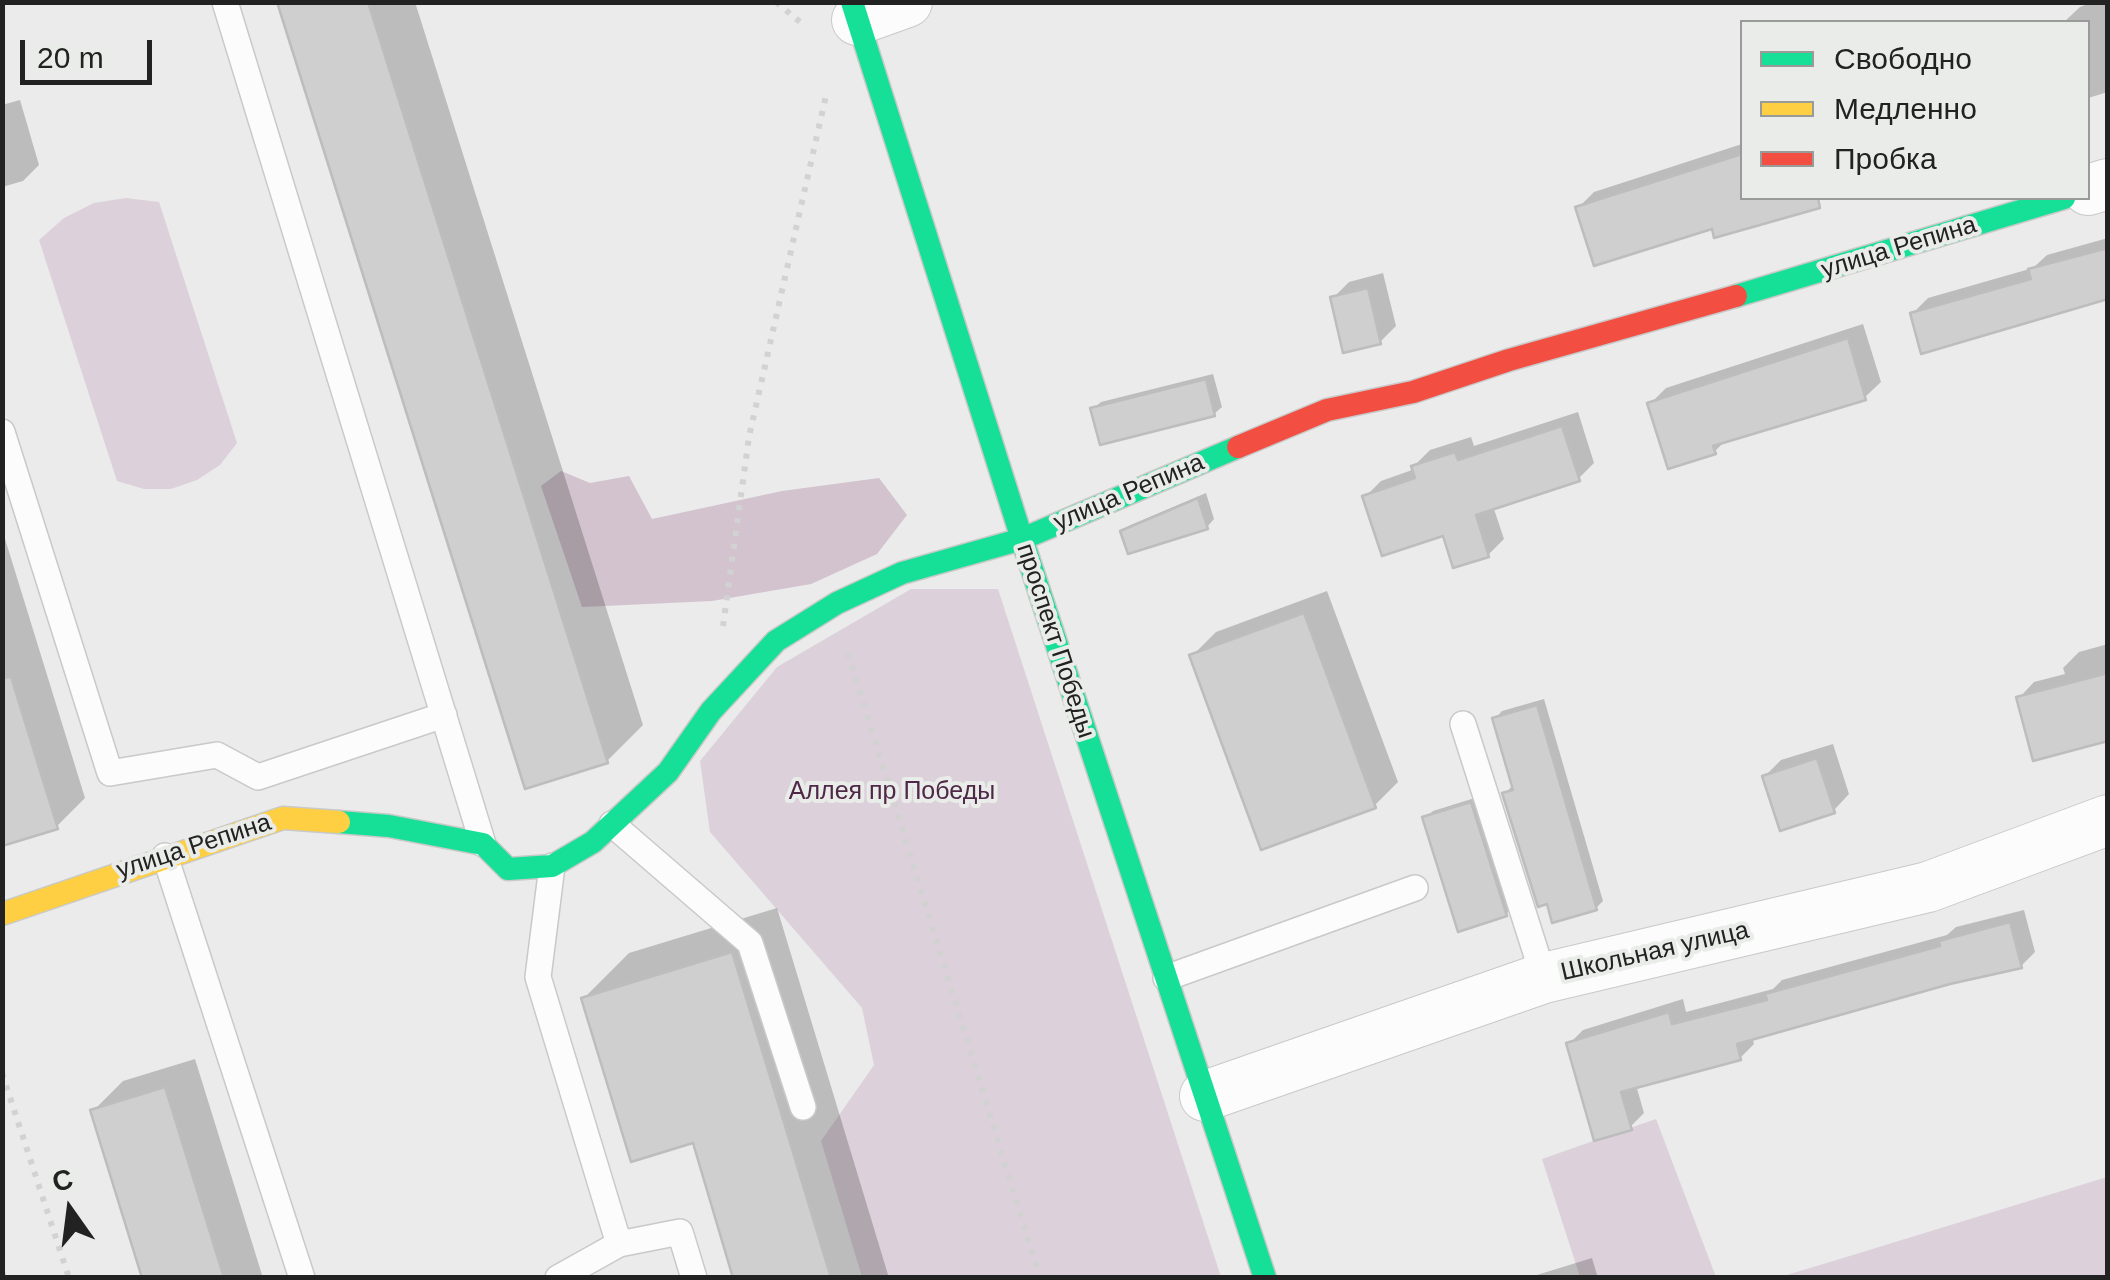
<!DOCTYPE html>
<html>
<head>
<meta charset="utf-8">
<style>
	body { margin:0 }
	#map { position:relative; width:2110px; height:1280px; overflow:hidden; background:#eaebea; font-family:Arial,sans-serif }
	canvas { display:block }
	.frame { position:absolute; inset:0; border:5px solid #212221; pointer-events:none }
	.legend { position:absolute; left:1740px; top:20px; width:350px; height:180px; box-sizing:border-box; background:#e9ece9; border:2px solid #999b99; margin:0; padding:12px 18px; list-style:none; font-size:30px; color:#212221 }
	.legend li { display:flex; align-items:center; gap:20px; height:50px }
	.legend b { width:50px; border:2px solid #999b99 }
	.north { position:absolute; left:20px; top:1160px; width:100px; height:100px; -webkit-text-stroke:8px #e9ece9; paint-order:stroke; rotate:346deg; font-size:28px; font-weight:700; line-height:40px; text-align:center; color:#212221 }
	.north::after { content:''; display:block; margin:auto; width:35px; height:45px; background:#212221; clip-path:polygon(50% 0,100% 100%,50% 72%,0 100%) }
	.scale { position:absolute; left:20px; top:40px; width:132px; height:45px; box-sizing:border-box; border:5px solid #212221; border-top:0; padding-left:12px; font-size:30px; line-height:35px; white-space:nowrap; color:#212221; -webkit-text-stroke:8px #e9ece9; paint-order:stroke }
</style>
</head>
<body>
<div id="map">
<canvas width="2110" height="1280"></canvas>
<div class="frame"></div>
<ul class="legend">
<li><b style="height:12px;background:#16e098"></b>Свободно</li>
<li><b style="height:12px;background:#ffcf43"></b>Медленно</li>
<li><b style="height:12px;background:#f24e42"></b>Пробка</li>
</ul>
<div class="north">С</div>
<div class="scale">20 m</div>
</div>
<script>
const g = document.querySelector('canvas').getContext('2d');
g.lineJoin = 'round';
function paint(path, color) {
  g.fillStyle = color;
  g.fill(path, 'evenodd');
}
function shape(rows) {
  const path = new Path2D();
  for (const r of rows) {
    path.moveTo(r[0], r[1]);
    for (let i = 2; i < r.length; i += 2) path.lineTo(r[i], r[i + 1]);
  }
  return path;
}
function trace(path, color, width, dash) {
  g.strokeStyle = color;
  g.lineWidth = width;
  g.lineCap = dash ? 'butt' : 'round';
  g.setLineDash(dash || []);
  g.stroke(path);
}
function write(font, color, halo, rows, align = 'center') {
  g.font = font + ' Arial,sans-serif';
  g.lineWidth = 8;
  g.setLineDash([]);
  g.textBaseline = 'middle';
  g.strokeStyle = halo;
  g.fillStyle = color;
  for (const [text, x, y, turn = 0] of rows) {
    g.save();
    g.translate(x, y);
    g.rotate((+turn || 0) * Math.PI / 180);
    g.textAlign = isNaN(turn) ? turn : align;
    if (halo) g.strokeText(text, 0, 0);
    g.fillText(text, 0, 0);
    g.restore();
  }
}
const green = shape([
	[126,198,159,202,237,443,220,465,197,480,171,489,144,489,117,481,39,240,64,218,94,203],
	[911,589,998,589,1221,1277,862,1277,821,1141,874,1065,862,1008,710,832,700,761,777,667],
	[1656,1119,1716,1277,1580,1277,1542,1159],
	[2107,1177,2107,1277,1780,1277,1853,1255]
]);
const forest = shape([
	[561,471,590,483,629,476,652,519,782,491,879,478,907,515,877,554,811,584,712,601,582,607,541,486]
]);
const shadow = shape([
	[280,2,415,2,643,725,607,761],
	[2093,2,2108,2,2108,92,2088,98,2088,22,2064,22,2080,7],
	[20,100,39,165,23,181,2,187,2,105],
	[1742,144,1742,198,1815,198,1803,210,1714,226,1578,208,1594,192],
	[2108,238,2108,298,1913,313,1928,298,2033,268,2047,255],
	[1383,273,1396,326,1380,342,1333,298,1349,282],
	[1863,324,1881,382,1865,397,1727,439,1714,452,1650,404,1666,388],
	[1213,374,1222,407,1214,414,1093,409,1101,402],
	[1578,412,1594,463,1578,479,1493,506,1504,539,1488,555,1365,497,1381,481,1415,469,1414,466,1430,450,1471,437,1474,446],
	[1206,493,1214,519,1207,527,1123,532,1131,525],
	[2,529,85,798,56,827,2,843],
	[1327,591,1398,782,1374,806,1192,656,1216,632],
	[2108,644,2108,738,2019,698,2034,682,2065,674,2063,668,2079,652],
	[1544,699,1603,901,1596,908,1505,794,1512,786,1495,719,1502,711],
	[1833,744,1849,794,1834,810,1765,776,1781,760],
	[1478,797,1513,907,1506,914,1425,818,1433,811],
	[777,908,889,1278,736,1278,694,1140,584,998,629,953],
	[2024,910,2035,952,2021,966,1949,982,1752,1037,1754,1044,1740,1058,1636,1085,1644,1113,1630,1127,1569,1044,1583,1030,1683,999,1686,1012,1773,989,1782,980,1947,935,1956,927],
	[195,1059,263,1278,145,1278,93,1111,123,1081],
	[1592,1258,1598,1278,1527,1278]
]);
const building = shape([
	[277,2,368,2,608,763,525,789,277,2],
	[1742,154,1742,198,1818,198,1820,208,1714,238,1712,229,1594,266,1575,207,1742,154],
	[2108,248,2108,299,1921,354,1910,313,2031,279,2028,269,2108,248],
	[1368,288,1381,344,1343,353,1330,297,1368,288],
	[1848,338,1866,400,1713,446,1716,454,1668,469,1647,403,1848,338],
	[1206,379,1215,416,1100,445,1090,408,1206,379],
	[1562,426,1580,481,1476,515,1489,557,1453,568,1443,536,1382,556,1362,496,1415,478,1411,466,1455,452,1458,460,1562,426],
	[1198,498,1208,529,1128,554,1120,531,1198,498],
	[1304,613,1376,808,1261,850,1189,655,1304,613],
	[2108,673,2108,741,2033,761,2016,697,2108,673],
	[11,677,58,829,2,846,2,678,11,677],
	[1537,705,1597,910,1552,923,1547,904,1538,907,1502,793,1513,790,1492,718,1537,705],
	[1817,758,1835,813,1780,831,1762,776,1817,758],
	[1471,802,1507,916,1458,932,1422,817,1471,802],
	[2010,922,2022,968,1950,984,1737,1044,1741,1060,1621,1092,1632,1130,1594,1141,1566,1043,1669,1012,1672,1024,1767,1000,1765,994,1940,946,1939,941,2010,922],
	[732,952,782,1116,831,1278,733,1278,693,1143,631,1162,581,998,732,952],
	[165,1087,224,1278,142,1278,90,1110,165,1087]
]);
const path = shape([
	[776,2,805,26],
	[723,626,749,437,827,91],
	[848,653,1040,1278],
	[2,1073,69,1278],
	[2,1271,4,1278]
]);
const lane = shape([
	[225,2,483,844],
	[2,432,110,773,217,755,258,777,444,715],
	[1463,724,1544,978],
	[612,824,750,943,803,1107],
	[165,856,302,1278],
	[552,866,538,977,619,1244,558,1278],
	[1166,978,1415,888],
	[619,1244,680,1232,694,1278]
]);
const street = shape([
	[857,20,907,2],
	[2088,190,2108,184],
	[1205,1096,1544,978,1928,887,2108,820]
]);
const fast = shape([
	[852,2,1022,539,1265,1278],
	[1736,296,2064,198],
	[339,822,389,826,483,844,508,869,552,866,593,842,668,772,711,711,776,641,837,603,902,573,1022,539,1238,447]
]);
const slow = shape([
	[2,914,283,818,339,822]
]);
const jam = shape([
	[1238,447,1327,410,1413,392,1509,360,1736,296]
]);
const streetNames = [
	["улица Репина",1899,248,-17],
	["улица Репина",1129,493,-23],
	["проспект Победы",1055,641,72],
	["улица Репина",194,847,-18],
	["Школьная улица",1655,952,-13]
];
const parkNames = [
	["Аллея пр Победы",892,792]
];
paint(green, '#dcd1da');
paint(forest, '#d2c3cf');
paint(shadow, '#0003');
paint(building, '#cecfce');
trace(building, '#bcbdbc', 2.5);
trace(lane, '#c8c9c8', 28);
trace(street, '#c8c9c8', 52);
trace(fast, '#c8c9c8', 25);
trace(slow, '#c8c9c8', 25);
trace(jam, '#c8c9c8', 25);
trace(path, '#d1d2d1', 6, [5, 8]);
trace(lane, '#fcfcfc', 25);
trace(street, '#fcfcfc', 50);
trace(fast, '#16e098', 22);
trace(slow, '#ffcf43', 22);
trace(jam, '#f24e42', 22);
write('25px', '#212221', '#e9ece9', streetNames);
write('25px', '#4f2848', '#e9ece9', parkNames);
</script>
</body>
</html>
